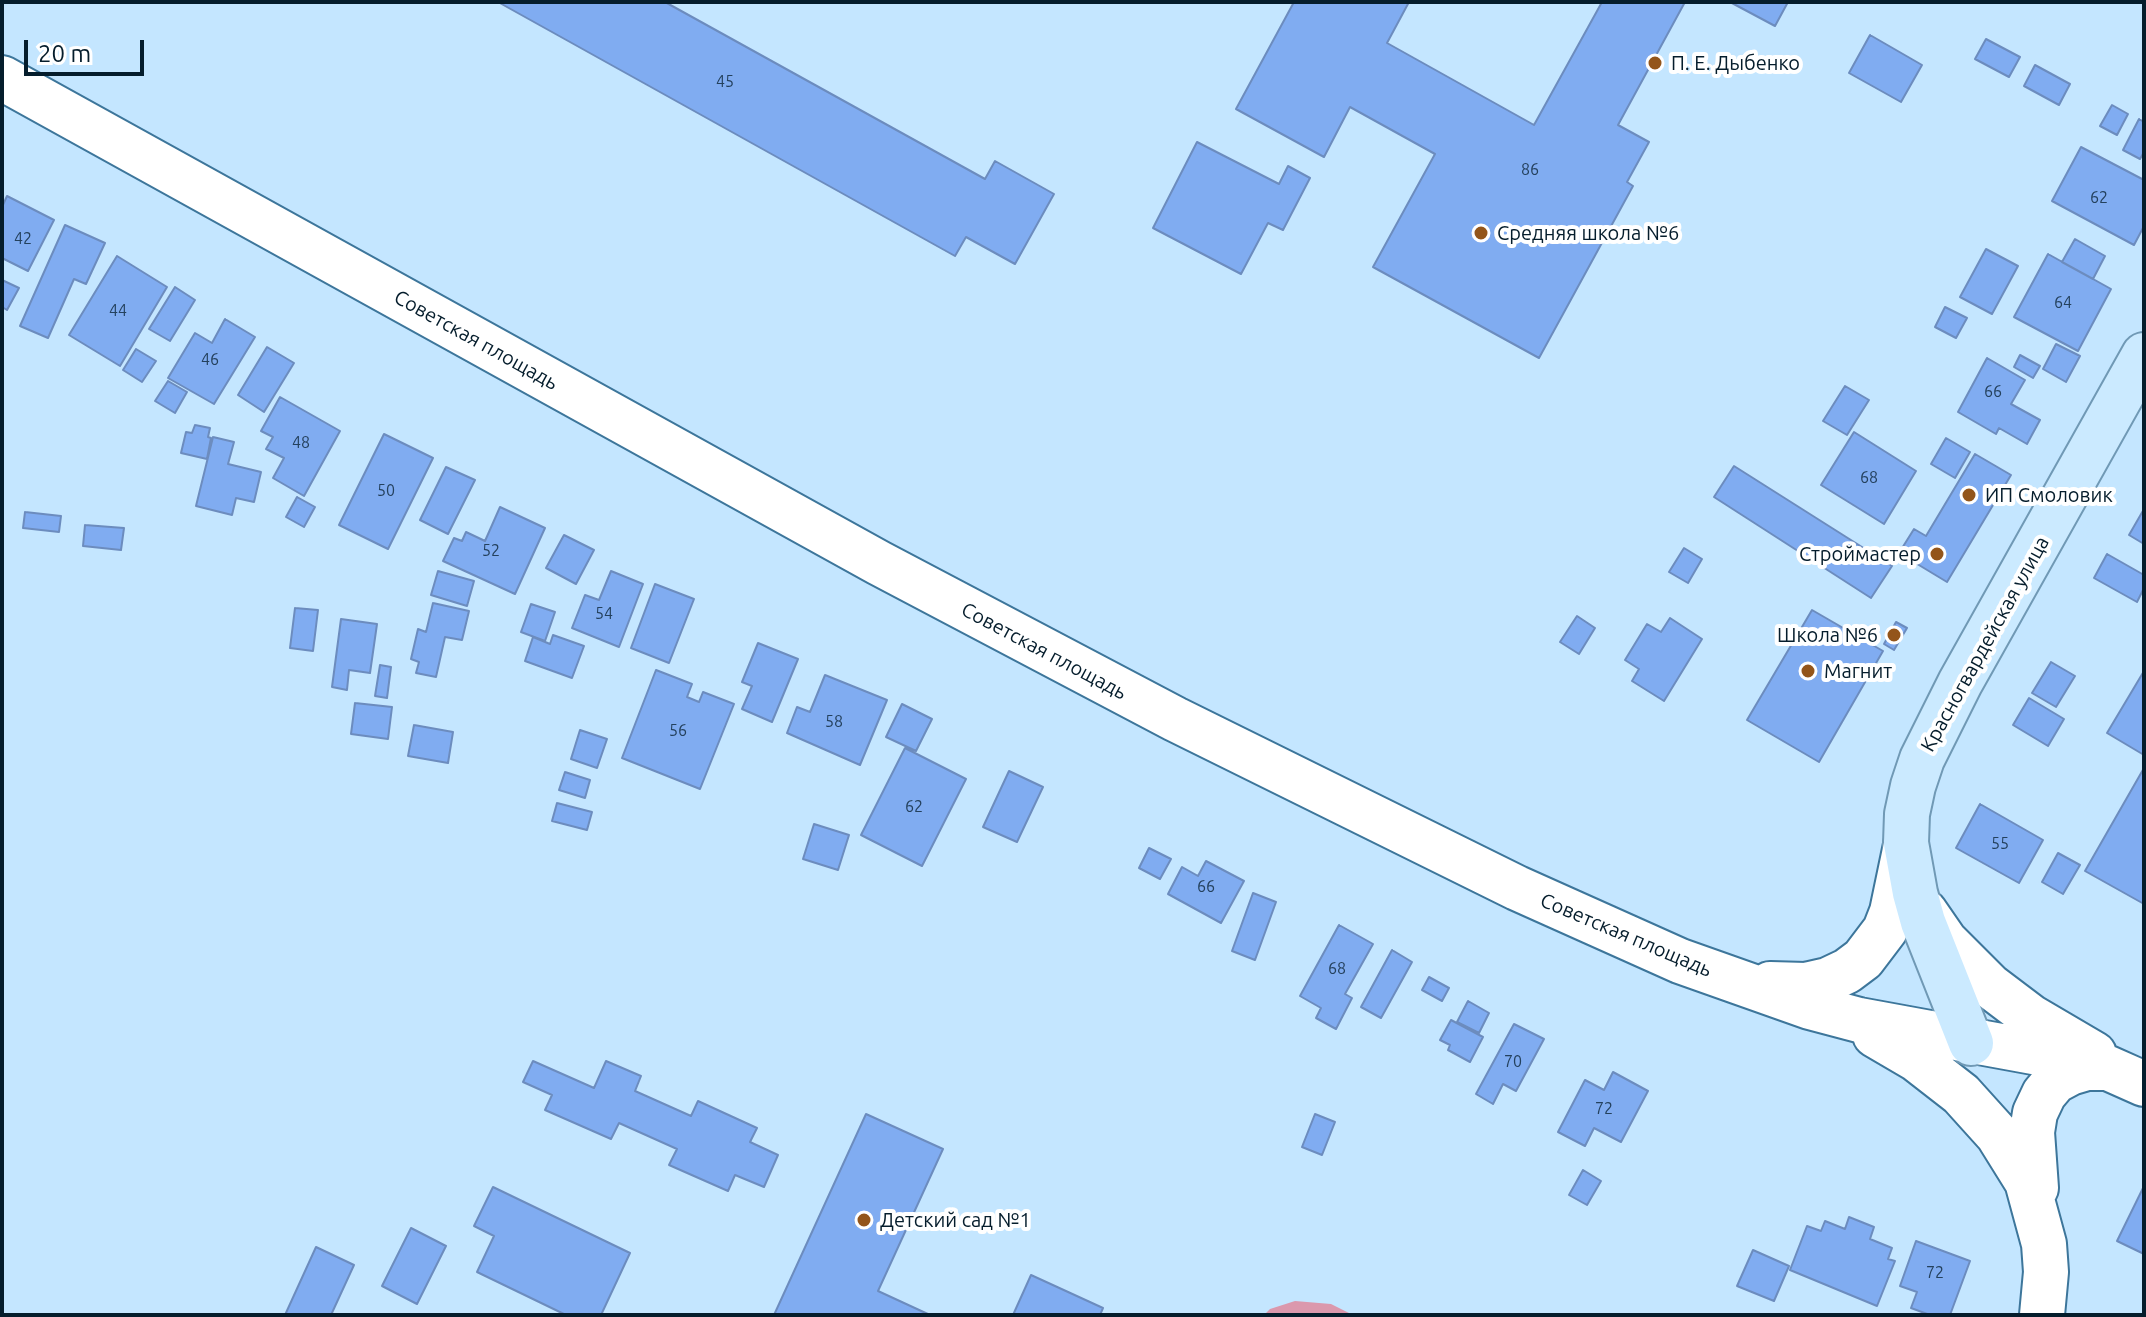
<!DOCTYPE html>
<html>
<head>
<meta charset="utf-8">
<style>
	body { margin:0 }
	#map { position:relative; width:2146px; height:1317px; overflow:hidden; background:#c4e6ff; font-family:Ubuntu,sans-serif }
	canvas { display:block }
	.frame { position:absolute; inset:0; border:4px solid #051d2c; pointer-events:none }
	.scale { position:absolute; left:24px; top:40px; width:120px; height:36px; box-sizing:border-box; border:4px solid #051d2c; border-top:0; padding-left:10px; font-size:24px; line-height:28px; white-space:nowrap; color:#051d2c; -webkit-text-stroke:6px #fff; paint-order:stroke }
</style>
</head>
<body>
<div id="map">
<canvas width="2146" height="1317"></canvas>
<div class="frame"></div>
<div class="scale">20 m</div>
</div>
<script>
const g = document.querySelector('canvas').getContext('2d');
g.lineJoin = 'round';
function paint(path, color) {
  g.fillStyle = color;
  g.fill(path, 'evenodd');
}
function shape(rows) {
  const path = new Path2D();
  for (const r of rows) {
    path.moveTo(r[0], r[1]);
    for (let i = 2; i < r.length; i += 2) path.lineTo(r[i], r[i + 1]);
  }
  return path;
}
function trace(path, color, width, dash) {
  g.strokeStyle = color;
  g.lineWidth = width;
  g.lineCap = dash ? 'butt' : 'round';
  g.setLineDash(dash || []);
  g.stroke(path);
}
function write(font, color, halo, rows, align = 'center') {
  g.font = font + ' Ubuntu,sans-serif';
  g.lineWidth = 8;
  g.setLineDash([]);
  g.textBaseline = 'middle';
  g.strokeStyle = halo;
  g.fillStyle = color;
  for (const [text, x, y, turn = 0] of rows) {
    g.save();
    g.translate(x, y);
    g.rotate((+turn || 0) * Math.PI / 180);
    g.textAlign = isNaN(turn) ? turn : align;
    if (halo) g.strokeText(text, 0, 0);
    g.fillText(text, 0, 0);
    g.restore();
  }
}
const green = shape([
	[1295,1301,1331,1304,1353,1315,1264,1315,1270,1309]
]);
const building = shape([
	[498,2,665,2,985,179,995,161,1054,194,1015,264,966,237,955,256,498,2],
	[1294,2,1409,2,1387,43,1534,125,1602,2,1685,2,1618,125,1649,142,1627,182,1633,186,1539,358,1373,267,1435,154,1350,107,1324,157,1236,109,1294,2],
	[1730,2,1788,2,1775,26,1730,2],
	[1870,35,1922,65,1901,102,1849,73,1870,35],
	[1986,39,2020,57,2009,77,1975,59,1986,39],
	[2035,65,2070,84,2059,105,2024,86,2035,65],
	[2112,105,2128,114,2117,135,2100,126,2112,105],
	[2139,119,2144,122,2144,152,2140,159,2123,150,2139,119],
	[1197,142,1279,184,1288,166,1310,178,1283,230,1268,223,1241,274,1153,228,1197,142],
	[2081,147,2144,180,2144,226,2134,245,2052,201,2081,147],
	[7,196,54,220,28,271,2,258,2,207,7,196],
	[65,225,105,243,86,284,74,279,48,338,20,326,65,225],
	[2075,239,2105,256,2093,279,2062,262,2075,239],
	[1986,249,2018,266,1992,314,1960,297,1986,249],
	[2048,254,2111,289,2078,351,2014,317,2048,254],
	[117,256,167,287,120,366,69,335,117,256],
	[2,280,19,288,7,310,2,307,2,280],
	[175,287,195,300,170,341,149,329,175,287],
	[1945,307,1967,318,1956,338,1935,327,1945,307],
	[225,319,255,337,214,404,168,378,195,333,212,343,225,319],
	[2056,344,2080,356,2066,382,2043,369,2056,344],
	[267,347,294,363,264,412,238,395,267,347],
	[136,349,156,361,142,382,123,370,136,349],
	[2020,355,2040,366,2033,378,2014,367,2020,355],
	[1987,358,2025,380,2011,404,2040,420,2027,444,1999,428,1996,434,1958,412,1987,358],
	[168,381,187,392,175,413,155,401,168,381],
	[1845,386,1869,400,1847,435,1823,421,1845,386],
	[280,397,340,431,304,496,273,478,284,458,266,449,273,437,261,431,280,397],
	[195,425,210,428,208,437,211,438,207,459,181,453,186,432,192,433,195,425],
	[1854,432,1916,471,1884,524,1821,485,1854,432],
	[384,434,433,458,388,549,339,525,384,434],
	[213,437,234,442,228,464,261,472,254,502,236,498,232,515,196,506,213,437],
	[1946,438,1970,452,1955,478,1931,464,1946,438],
	[1975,454,2011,475,1947,582,1899,553,1914,529,1926,536,1975,454],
	[1734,466,1892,566,1871,598,1714,497,1734,466],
	[446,467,475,480,448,534,420,520,446,467],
	[297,497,315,507,304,527,286,517,297,497],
	[500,507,545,528,515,594,443,561,454,538,462,541,466,532,485,541,500,507],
	[2144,509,2144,544,2129,535,2144,509],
	[25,512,61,516,59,532,23,528,25,512],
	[85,525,124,528,121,550,83,546,85,525],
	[564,535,594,550,576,584,546,568,564,535],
	[1684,548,1702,559,1688,583,1669,572,1684,548],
	[2107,554,2144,575,2144,588,2137,602,2094,578,2107,554],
	[438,571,474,581,467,606,431,595,438,571],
	[611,571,643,584,619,647,572,628,585,595,599,600,611,571],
	[655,584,694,599,669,663,631,648,655,584],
	[433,603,469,611,462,640,445,637,436,677,416,673,419,662,411,659,418,629,426,632,433,603],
	[531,604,555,612,545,641,521,632,531,604],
	[295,608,318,610,313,651,290,648,295,608],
	[1812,610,1883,651,1819,762,1747,720,1812,610],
	[1577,616,1595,628,1579,654,1560,642,1577,616],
	[1670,618,1702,639,1664,701,1632,681,1639,669,1625,660,1647,624,1661,632,1670,618],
	[341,619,377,624,370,673,349,670,347,690,332,687,341,619],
	[1896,622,1907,628,1894,650,1884,644,1896,622],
	[553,635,584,646,572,678,525,661,533,637,550,644,553,635],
	[758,643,798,659,772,722,742,709,752,686,742,682,758,643],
	[2051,662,2075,676,2056,707,2032,693,2051,662],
	[380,665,391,667,387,698,375,696,380,665],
	[656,670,692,684,687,697,699,702,703,692,734,704,700,789,622,758,656,670],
	[2144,671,2144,755,2107,733,2144,671],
	[825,675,887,700,860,765,787,733,797,707,810,712,825,675],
	[2029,698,2064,719,2048,746,2013,725,2029,698],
	[355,703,392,707,388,739,351,734,355,703],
	[902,704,932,719,916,751,886,737,902,704],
	[414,725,453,732,448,763,408,756,414,725],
	[580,730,607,739,597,768,571,759,580,730],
	[905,748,966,779,922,866,861,835,905,748],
	[2144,768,2144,904,2085,871,2144,768],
	[1009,771,1043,787,1017,842,983,827,1009,771],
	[565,772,590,780,585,798,559,790,565,772],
	[557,803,592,812,587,830,552,821,557,803],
	[1980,804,2043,840,2019,883,1956,848,1980,804],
	[814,824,849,835,838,870,803,859,814,824],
	[1149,848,1171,859,1160,879,1139,868,1149,848],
	[2058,853,2080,865,2063,894,2042,882,2058,853],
	[1206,861,1244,881,1221,923,1168,894,1182,867,1198,876,1206,861],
	[1253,893,1276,902,1255,960,1232,951,1253,893],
	[1339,925,1373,944,1345,994,1352,998,1336,1029,1316,1018,1321,1008,1300,996,1339,925],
	[1392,950,1412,962,1381,1018,1361,1007,1392,950],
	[1429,977,1449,988,1442,1001,1422,990,1429,977],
	[1468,1001,1489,1013,1479,1033,1457,1022,1468,1001],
	[1451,1020,1483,1037,1470,1062,1448,1050,1450,1045,1440,1040,1451,1020],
	[1514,1024,1544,1039,1516,1091,1503,1084,1493,1104,1476,1094,1514,1024],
	[533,1061,594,1088,606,1061,641,1076,635,1091,691,1116,698,1101,757,1128,750,1142,778,1155,764,1187,735,1175,728,1191,669,1165,677,1149,619,1123,611,1139,545,1110,552,1095,523,1082,533,1061],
	[1613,1072,1648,1091,1621,1142,1594,1128,1585,1146,1558,1132,1585,1080,1604,1090,1613,1072],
	[866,1114,943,1149,878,1291,930,1315,774,1315,866,1114],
	[1315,1114,1335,1122,1322,1155,1302,1147,1315,1114],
	[1583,1170,1601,1181,1587,1205,1569,1195,1583,1170],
	[2144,1186,2144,1254,2117,1241,2144,1186],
	[493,1187,630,1253,601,1315,566,1315,477,1272,494,1236,474,1226,493,1187],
	[1849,1217,1874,1227,1870,1239,1892,1248,1888,1259,1895,1261,1877,1306,1790,1270,1807,1226,1821,1231,1825,1221,1845,1229,1849,1217],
	[411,1228,446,1246,417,1304,382,1286,411,1228],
	[1916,1241,1970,1261,1950,1315,1930,1315,1911,1308,1917,1292,1900,1286,1916,1241],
	[316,1247,354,1265,331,1315,285,1315,316,1247],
	[1753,1250,1789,1266,1774,1301,1737,1286,1753,1250],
	[1031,1275,1103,1308,1100,1315,1013,1315,1031,1275]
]);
const minor = shape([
	[2,78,879,563,1175,719,1517,888,1680,961,1810,1007,1859,1020,2077,1060,2108,1068,2144,1084],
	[1925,912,1945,941,1990,986,2031,1017,2094,1054],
	[1770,984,1806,985,1828,980,1847,971,1863,959,1885,930,1892,912,1906,845],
	[1875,1035,1916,1059,1961,1094,1998,1135,2031,1188],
	[2022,1163,2044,1244,2046,1272,2042,1315],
	[2036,1188,2032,1132,2035,1113,2044,1094,2055,1081,2070,1073,2087,1068,2106,1068]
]);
const major = shape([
	[1971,1043,1923,922,1915,893,1906,843,1907,814,1913,786,1922,759,1960,683,2144,355]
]);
const markers = [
	[1655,63,8,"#93551a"],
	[1481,233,8,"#93551a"],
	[1969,495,8,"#93551a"],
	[1937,554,8,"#93551a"],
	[1894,635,8,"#93551a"],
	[1808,671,8,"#93551a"],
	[864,1220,8,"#93551a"]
];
const numberNames = [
	["45",725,82],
	["86",1530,170],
	["62",2099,198],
	["42",23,239],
	["64",2063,303],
	["44",118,311],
	["46",210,360],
	["66",1993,392],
	["48",301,443],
	["68",1869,478],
	["50",386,491],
	["52",491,551],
	["54",604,614],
	["58",834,722],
	["56",678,731],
	["62",914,807],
	["55",2000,844],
	["66",1206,887],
	["68",1337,969],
	["70",1513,1062],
	["72",1604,1109],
	["72",1935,1273]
];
const poiNames = [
	["П. Е. Дыбенко",1671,63],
	["Средняя школа №6",1497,233],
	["ИП Смоловик",1985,495],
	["Строймастер",1921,554,"right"],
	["Школа №6",1878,635,"right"],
	["Магнит",1824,671],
	["Детский сад №1",880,1220]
];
const streetNames = [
	["Советская площадь",476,340,29],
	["Красногвардейская улица",1985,644,-61],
	["Советская площадь",1044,651,28],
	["Советская площадь",1626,935,23]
];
paint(green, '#db98ad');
paint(building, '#80acf1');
trace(building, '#6c8cbe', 2);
trace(minor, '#3d769b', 48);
trace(major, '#7099b5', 48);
trace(minor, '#fff', 44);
trace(major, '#cbeaff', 44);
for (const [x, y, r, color] of markers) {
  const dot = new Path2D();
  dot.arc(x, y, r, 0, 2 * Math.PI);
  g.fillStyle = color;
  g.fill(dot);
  trace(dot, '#fff', 3);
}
write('16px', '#24415d', null, numberNames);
write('20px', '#051d2c', '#fff', poiNames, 'left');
write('20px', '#051d2c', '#fff', streetNames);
</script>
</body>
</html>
